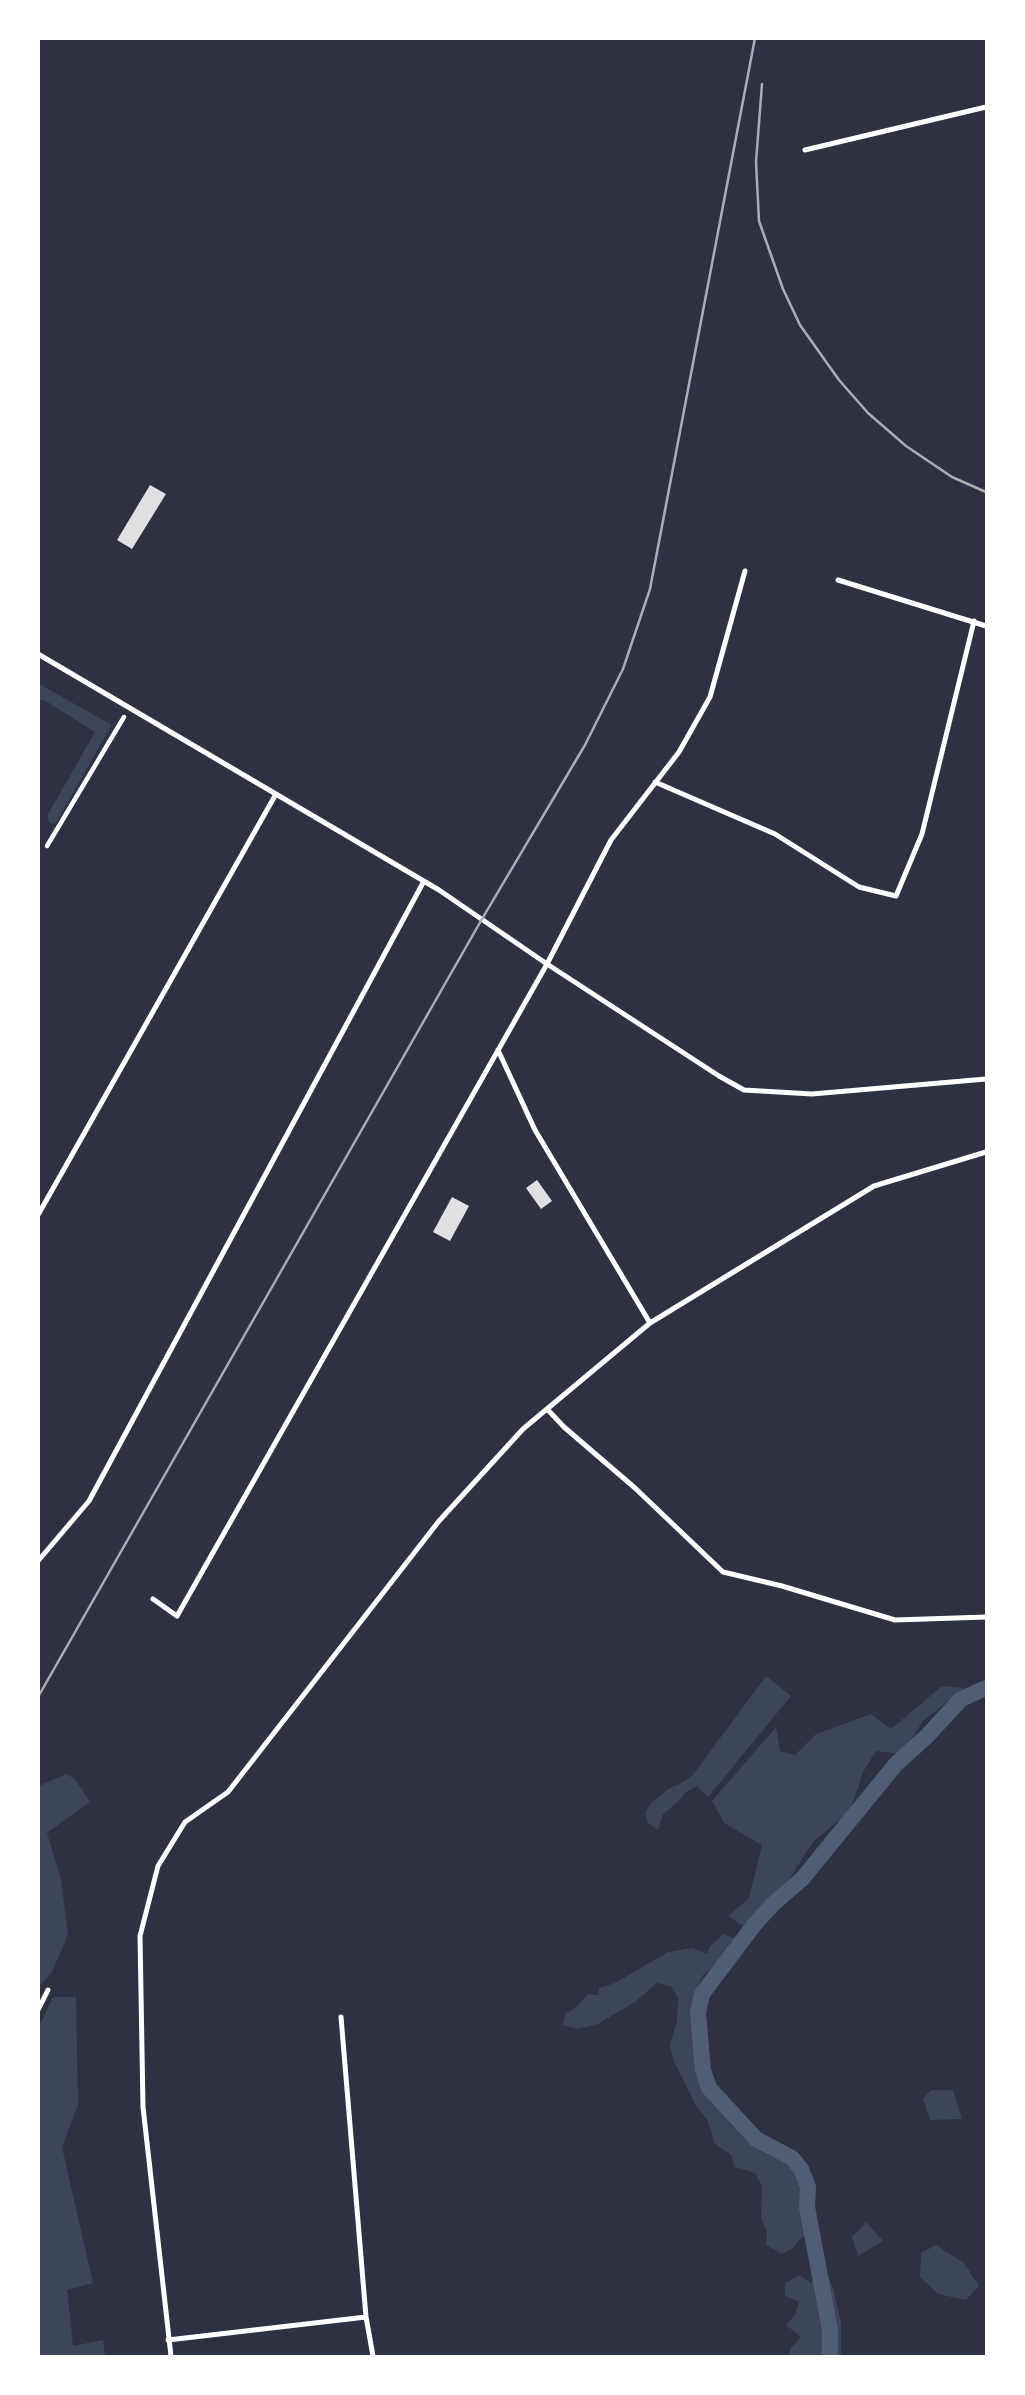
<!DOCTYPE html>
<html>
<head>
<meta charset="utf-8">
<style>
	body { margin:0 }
	#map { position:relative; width:1025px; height:2395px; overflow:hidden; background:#2d3142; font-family:Overpass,sans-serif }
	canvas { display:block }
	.frame { position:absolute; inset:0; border:40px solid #fff; pointer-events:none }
</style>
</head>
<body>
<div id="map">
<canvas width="1025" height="2395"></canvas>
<div class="frame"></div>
</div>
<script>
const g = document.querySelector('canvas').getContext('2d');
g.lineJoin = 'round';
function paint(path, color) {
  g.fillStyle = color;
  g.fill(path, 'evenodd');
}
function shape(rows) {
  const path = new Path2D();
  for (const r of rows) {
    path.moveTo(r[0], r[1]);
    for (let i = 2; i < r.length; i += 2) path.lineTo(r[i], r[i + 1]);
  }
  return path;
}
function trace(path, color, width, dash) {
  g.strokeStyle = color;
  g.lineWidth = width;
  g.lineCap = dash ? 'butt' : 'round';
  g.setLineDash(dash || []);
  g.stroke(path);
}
const green = shape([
	[39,684,112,725,56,823,50,824,47,816,95,732,44,700,39,701],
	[766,1676,791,1696,708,1797,697,1786,686,1792,678,1802,663,1814,658,1830,647,1822,646,1812,650,1804,668,1789,678,1785,692,1776],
	[942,1686,964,1688,923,1721,902,1754,876,1751,863,1772,850,1811,813,1842,790,1878,743,1926,728,1916,749,1898,762,1845,724,1823,712,1801,776,1727,780,1751,795,1755,816,1734,871,1714,891,1729],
	[66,1774,75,1779,90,1802,47,1833,61,1879,68,1935,52,1972,39,1987,39,1786],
	[723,1934,735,1939,723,1958,703,1975,694,1996,692,2022,697,2069,704,2087,730,2123,747,2141,787,2161,799,2170,804,2181,803,2200,807,2235,798,2241,794,2247,782,2254,766,2245,767,2231,761,2219,762,2186,755,2173,735,2167,731,2155,714,2143,712,2133,707,2120,695,2104,673,2059,670,2045,677,2021,678,1998,671,1986,657,1983,635,2002,598,2024,577,2029,562,2025,566,2013,575,2008,588,1994,598,1995,599,1988,615,1983,668,1952,692,1948,707,1954,710,1946],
	[53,1997,76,1997,78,2105,62,2147,93,2283,67,2290,73,2346,103,2340,105,2356,39,2356,38,2028],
	[931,2090,953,2090,962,2119,930,2120,923,2099],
	[866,2222,883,2241,858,2256,852,2237],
	[936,2245,964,2263,979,2286,966,2300,938,2294,920,2277,921,2253],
	[824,2266,834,2291,841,2323,841,2356,789,2356,790,2349,801,2337,786,2325,795,2315,799,2302,785,2296,785,2283,799,2275,811,2283]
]);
const river = shape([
	[830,2356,830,2330,807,2207,808,2187,801,2169,792,2158,756,2139,709,2088,703,2070,698,2013,702,1994,754,1925,773,1904,802,1879,896,1764,927,1736,961,1699,986,1688]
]);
const building = shape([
	[150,485,166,494,132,549,117,540],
	[537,1180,552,1201,541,1209,526,1188],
	[452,1197,469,1206,450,1241,433,1232]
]);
const pedestrian = shape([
	[47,846,124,717]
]);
const minor = shape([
	[805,150,986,107],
	[838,580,986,626],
	[38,654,439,890,547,964,719,1076,744,1090,812,1094,986,1079],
	[655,782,775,834,859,887,896,896,922,834,974,621],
	[498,1050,535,1130,650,1323],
	[38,1215,276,794],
	[548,1410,564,1427,635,1488,723,1572,782,1586,895,1620,986,1617],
	[38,1561,89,1501,424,881],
	[153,1599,177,1616,547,964,611,840,679,752,710,697,745,571],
	[38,2010,48,1990],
	[341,2017,366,2317,373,2356],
	[168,2340,366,2317],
	[171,2356,143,2107,140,1936,158,1866,185,1822,228,1792,439,1521,523,1429,650,1323,874,1186,986,1152]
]);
const rail = shape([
	[762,84,756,162,759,221,783,289,800,325,839,380,868,413,906,446,952,477,986,492],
	[38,1697,482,919,585,745,623,669,650,589,755,38]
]);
paint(green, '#3c4559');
trace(river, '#4f5d75', 16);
paint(building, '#e0e0e3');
trace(pedestrian, '#fff', 4.5);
trace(minor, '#fff', 5);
trace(rail, '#abadb3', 2.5);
</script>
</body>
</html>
